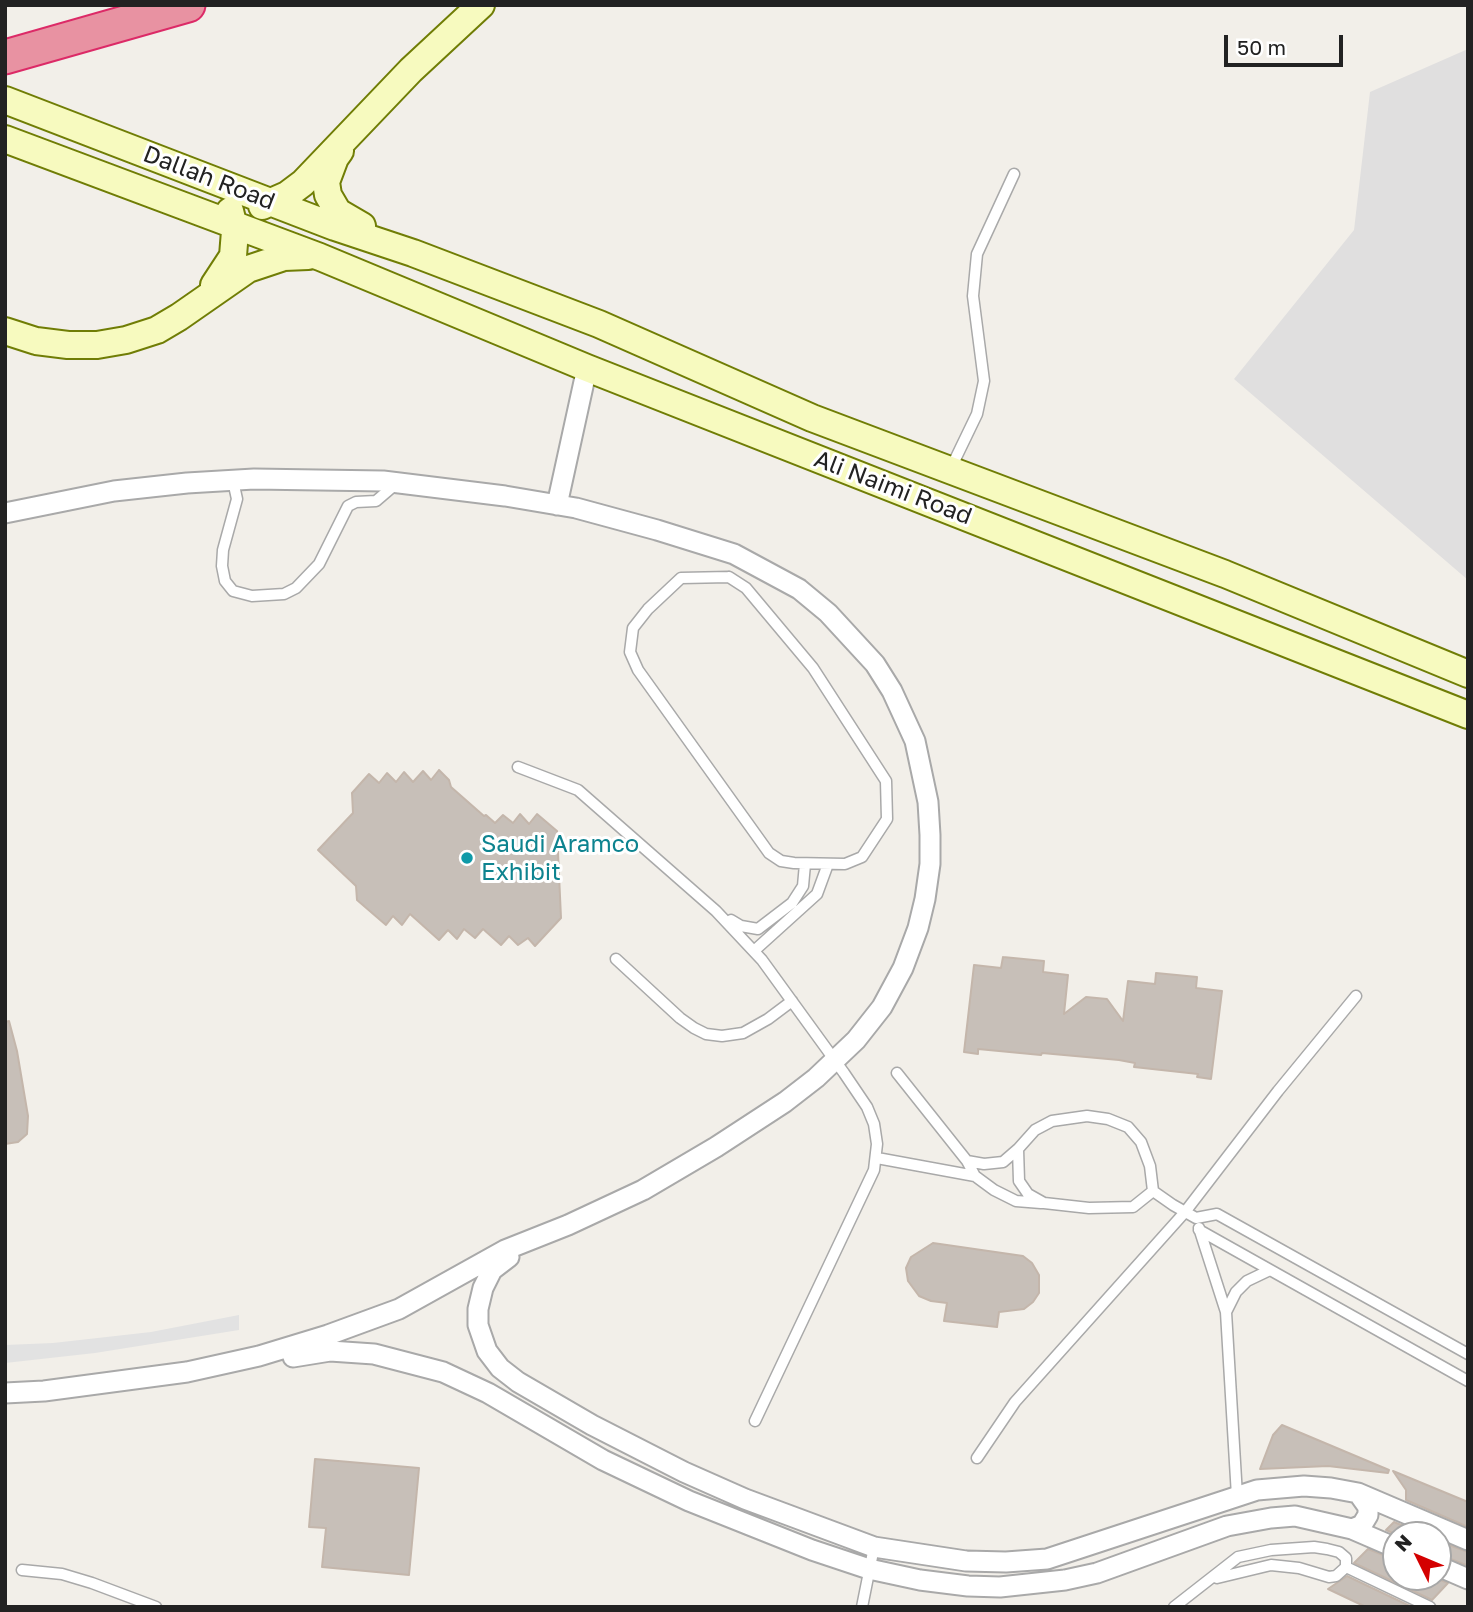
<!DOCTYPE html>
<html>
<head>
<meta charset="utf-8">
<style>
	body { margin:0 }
	#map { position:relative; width:1473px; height:1612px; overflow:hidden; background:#f2efe9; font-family:"Golos Text",sans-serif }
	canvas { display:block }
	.frame { position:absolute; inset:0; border:7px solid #222; pointer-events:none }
	.north { position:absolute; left:1382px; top:1521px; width:70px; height:70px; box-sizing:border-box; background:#fff; border:2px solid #a7a7a7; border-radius:50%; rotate:313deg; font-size:19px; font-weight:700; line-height:28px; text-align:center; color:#222 }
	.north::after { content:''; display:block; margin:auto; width:24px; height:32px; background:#d40000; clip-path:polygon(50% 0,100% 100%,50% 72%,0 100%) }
	.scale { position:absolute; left:1224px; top:35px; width:119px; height:32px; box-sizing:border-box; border:4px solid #222; border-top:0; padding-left:9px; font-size:21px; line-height:24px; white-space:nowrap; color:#222; -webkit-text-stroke:5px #fff; paint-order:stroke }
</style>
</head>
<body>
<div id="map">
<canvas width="1473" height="1612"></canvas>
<div class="frame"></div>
<div class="north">N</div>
<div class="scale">50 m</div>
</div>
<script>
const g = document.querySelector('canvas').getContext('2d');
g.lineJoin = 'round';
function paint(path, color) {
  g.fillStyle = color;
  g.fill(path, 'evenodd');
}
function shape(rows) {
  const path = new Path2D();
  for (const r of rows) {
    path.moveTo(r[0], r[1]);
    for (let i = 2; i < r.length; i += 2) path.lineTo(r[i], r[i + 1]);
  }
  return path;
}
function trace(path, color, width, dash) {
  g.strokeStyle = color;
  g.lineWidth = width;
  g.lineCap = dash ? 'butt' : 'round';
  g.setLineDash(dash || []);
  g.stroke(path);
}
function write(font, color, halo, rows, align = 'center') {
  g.font = font + ' "Golos Text",sans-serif';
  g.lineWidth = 6;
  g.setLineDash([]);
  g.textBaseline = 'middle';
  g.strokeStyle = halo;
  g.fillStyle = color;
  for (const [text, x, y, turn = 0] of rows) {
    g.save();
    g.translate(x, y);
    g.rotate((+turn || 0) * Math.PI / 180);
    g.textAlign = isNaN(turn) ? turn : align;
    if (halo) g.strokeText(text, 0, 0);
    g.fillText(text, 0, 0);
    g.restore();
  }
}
const residential = shape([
	[1468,49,1468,580,1234,379,1354,230,1370,92]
]);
const parking = shape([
	[239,1315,239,1330,95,1353,5,1363,5,1345,53,1343,151,1332]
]);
const building = shape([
	[439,770,449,780,451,787,484,816,486,815,495,823,503,815,513,823,520,814,529,824,537,814,557,831,561,918,535,946,528,938,518,945,509,936,501,945,483,929,475,938,464,929,457,939,448,930,439,940,410,914,402,925,393,916,386,925,357,900,356,886,318,850,353,813,352,793,369,774,379,783,387,773,396,782,404,772,413,782,423,771,431,780,439,770],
	[1003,957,1044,961,1043,972,1068,975,1064,1014,1086,997,1107,999,1123,1021,1128,981,1155,984,1156,973,1197,977,1196,988,1222,991,1211,1079,1197,1077,1198,1074,1134,1067,1135,1063,1119,1060,1042,1053,1041,1055,978,1049,978,1054,964,1052,974,965,1001,968,1003,957],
	[9,1021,17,1051,28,1116,27,1134,18,1142,5,1144,5,1022,9,1021],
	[933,1243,1023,1256,1032,1263,1039,1275,1039,1293,1033,1302,1024,1309,999,1312,997,1327,944,1321,947,1303,931,1301,919,1296,908,1281,906,1268,911,1257,933,1243],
	[1282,1425,1389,1470,1388,1473,1328,1466,1260,1469,1273,1435,1282,1425],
	[315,1459,419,1468,409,1575,322,1567,326,1528,309,1527,315,1459],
	[1393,1471,1468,1502,1468,1527,1406,1500,1406,1490,1393,1471],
	[1394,1522,1425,1535,1397,1535,1386,1530,1394,1522],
	[1438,1541,1468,1552,1468,1563,1466,1565,1438,1554,1438,1541],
	[1368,1549,1396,1560,1396,1577,1433,1577,1448,1583,1432,1600,1354,1563,1368,1549],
	[1347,1576,1412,1607,1366,1607,1328,1589,1347,1576]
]);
const service = shape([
	[950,470,977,414,984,381,973,296,977,254,1014,174],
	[233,481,237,499,223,550,222,566,225,581,233,591,252,596,284,594,296,588,319,564,348,506,356,502,376,501,397,483],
	[729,577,746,588,813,668,886,781,887,819,862,857,845,864,794,863,781,861,769,853,638,670,630,652,633,628,648,609,681,578,729,577],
	[518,767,578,790,716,911,762,960,844,1073,867,1107,874,1124,877,1144,874,1170,755,1421],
	[731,920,741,926,758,929,792,903,803,886,805,864],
	[755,950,817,894,828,864],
	[616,959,680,1018,694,1028,706,1034,722,1036,743,1033,768,1019,792,1001],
	[897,1073,967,1161,975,1176,994,1190,1016,1201,1041,1203],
	[877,1158,975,1176],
	[967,1161,984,1164,1003,1162,1018,1149],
	[1153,1191,1133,1207,1089,1208,1044,1203,1028,1194,1019,1181,1018,1149,1035,1130,1052,1121,1087,1116,1108,1119,1128,1127,1141,1142,1150,1166,1153,1191,1173,1205,1196,1218,1217,1214,1468,1354],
	[1199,1228,1226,1312,1237,1496],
	[1199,1230,1468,1381],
	[1226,1312,1236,1292,1247,1281,1270,1270],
	[977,1458,1015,1402,1185,1212,1278,1091,1356,996],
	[1346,1567,1430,1607],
	[22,1570,62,1574,92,1583,156,1607],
	[1217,1578,1271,1565,1299,1568,1329,1577,1336,1576,1346,1567],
	[862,1607,874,1547],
	[1174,1607,1238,1557,1271,1550,1314,1547,1327,1549,1339,1552,1346,1558,1346,1567]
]);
const minor = shape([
	[557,505,587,368],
	[5,513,114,491,187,483,254,479,383,481,505,496,576,508,657,530,734,554,799,589,828,613,875,664,892,691,915,741,928,802,930,835,930,864,925,899,918,928,903,968,882,1007,856,1040,816,1078,785,1102,716,1147,643,1190,568,1225,505,1250,399,1309,328,1335,259,1356,187,1372,44,1391,5,1393],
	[509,1257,492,1270,483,1288,478,1309,478,1325,487,1351,500,1368,518,1382,592,1425,684,1472,745,1499,874,1547,966,1561,1006,1562,1047,1559,1257,1490,1304,1486,1331,1488,1358,1493,1468,1540],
	[293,1357,330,1351,374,1354,443,1372,488,1393,603,1460,689,1501,812,1550,869,1569,920,1580,968,1586,1000,1587,1065,1580,1097,1573,1227,1526,1271,1518,1295,1516,1352,1529,1396,1548],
	[1352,1529,1362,1525,1368,1515,1368,1507,1358,1493],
	[1438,1566,1468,1579]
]);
const secondary = shape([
	[5,100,335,227,413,253,599,324,812,418,1225,574,1468,674],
	[5,139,320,257,587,368,1468,715],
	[340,151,335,158,326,182,328,195,338,212,362,226],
	[262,206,287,195,303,183,411,70,481,5],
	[214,285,233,256,235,231,230,211],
	[5,331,36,341,68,345,97,345,126,340,157,330,179,317,248,269,284,257,308,256]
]);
const motorway = shape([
	[5,57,188,5]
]);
const markers = [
	[467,858,7,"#0f9aa8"]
];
const streetNames = [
	["Dallah Road",209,178,21],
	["Ali Naimi Road",893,488,21]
];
const cultureNames = [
	["Saudi Aramco",481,844],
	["Exhibit",481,872]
];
paint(residential, '#e0dfdf');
paint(parking, '#e2e2e2');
paint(building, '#c7bfb8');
trace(building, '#c4b6ab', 2);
trace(service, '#a9a9a9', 13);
trace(minor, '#a9a9a9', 23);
trace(secondary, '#707d05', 30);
trace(motorway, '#dc2a67', 37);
trace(service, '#fff', 10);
trace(minor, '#fff', 19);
trace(secondary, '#f7fabf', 26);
trace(motorway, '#e892a2', 33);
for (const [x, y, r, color] of markers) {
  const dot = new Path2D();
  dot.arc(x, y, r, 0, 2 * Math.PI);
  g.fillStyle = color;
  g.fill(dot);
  trace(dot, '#fff', 2.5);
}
write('24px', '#222', '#fff', streetNames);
write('24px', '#0d838f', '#fff', cultureNames, 'left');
</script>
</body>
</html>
